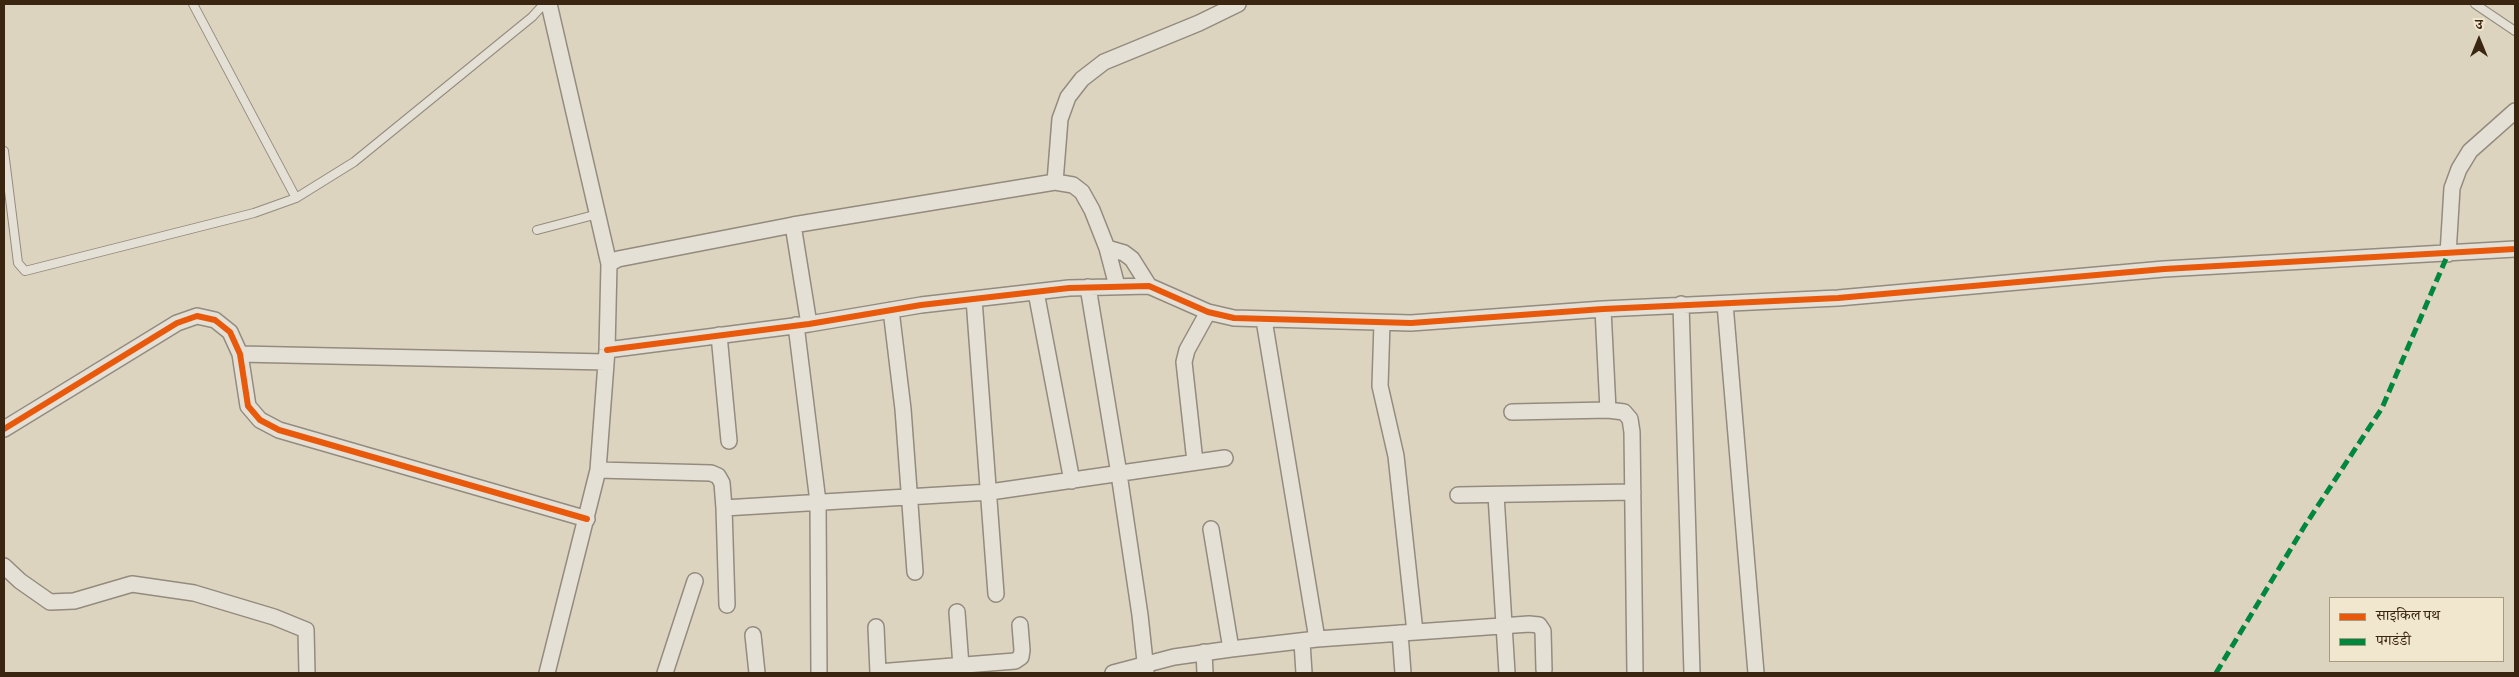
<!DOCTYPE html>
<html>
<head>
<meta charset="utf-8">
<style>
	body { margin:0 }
	#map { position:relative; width:2519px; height:677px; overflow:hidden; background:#ddd4c0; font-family:Alegreya,"Noto Serif Devanagari",serif }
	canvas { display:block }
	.frame { position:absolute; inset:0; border:5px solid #3a2510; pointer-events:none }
	.legend { position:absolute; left:2329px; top:597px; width:175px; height:65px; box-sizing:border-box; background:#f1e6ce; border:1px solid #a89982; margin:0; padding:6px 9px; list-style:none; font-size:15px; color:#3a2510 }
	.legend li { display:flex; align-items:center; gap:10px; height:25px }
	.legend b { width:25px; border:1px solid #a89982 }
	.north { position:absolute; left:2454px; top:15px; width:50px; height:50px; -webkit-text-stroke:4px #f1e6ce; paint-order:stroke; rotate:0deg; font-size:14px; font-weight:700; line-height:20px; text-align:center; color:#3a2510 }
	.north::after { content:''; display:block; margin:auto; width:18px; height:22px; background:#3a2510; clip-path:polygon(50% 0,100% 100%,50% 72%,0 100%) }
</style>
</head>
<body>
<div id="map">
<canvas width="2519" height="677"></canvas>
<div class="frame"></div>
<ul class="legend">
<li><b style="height:6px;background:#e8590c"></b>साइकिल पथ</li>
<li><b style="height:6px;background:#00873e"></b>पगडंडी</li>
</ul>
<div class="north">उ</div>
</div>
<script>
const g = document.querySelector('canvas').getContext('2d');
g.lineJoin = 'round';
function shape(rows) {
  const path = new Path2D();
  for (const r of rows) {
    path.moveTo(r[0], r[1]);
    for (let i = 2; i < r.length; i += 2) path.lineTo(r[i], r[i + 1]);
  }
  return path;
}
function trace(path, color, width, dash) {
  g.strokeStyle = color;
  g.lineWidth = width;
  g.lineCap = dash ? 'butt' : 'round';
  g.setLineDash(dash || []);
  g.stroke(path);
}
const lane = shape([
	[193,4,296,198],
	[2475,4,2515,31],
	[4,151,18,263,25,271,254,213,296,198,354,162,532,17,544,4],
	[537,230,598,214]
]);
const street = shape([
	[549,4,609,264],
	[1055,182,1060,119,1068,97,1082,79,1104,62,1199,23,1238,4],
	[793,225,809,324],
	[1107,248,1124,253,1132,259,1149,286],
	[2448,254,2452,188,2459,169,2470,151,2515,111],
	[1088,287,1119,474,1140,615,1146,671],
	[1036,292,1072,481],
	[974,299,996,594],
	[1681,304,1692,673],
	[1725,304,1756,673],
	[1603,309,1608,410],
	[891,310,903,409,915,572],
	[1264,320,1317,639],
	[1382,323,1380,386,1396,456,1415,632],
	[796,325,818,502,819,673],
	[719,335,729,441],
	[607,350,809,324,921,305,1069,288,1149,286,1208,312,1234,318,1411,323,1603,309,1838,298,2164,269,2515,249],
	[240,354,606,362],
	[1512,412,1608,410,1624,412,1630,419,1632,432,1635,673],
	[4,429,177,323,197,316,215,320,230,332,240,354,248,406,260,420,279,430,587,519],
	[1195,462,1184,362,1187,350,1208,312],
	[598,470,711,473,718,476,722,483,724,508,727,605],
	[1458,495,1633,492],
	[1496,495,1507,673],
	[724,508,990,492,1225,458],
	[1211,529,1231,649],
	[4,566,20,581,50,602,74,601,132,584,194,593,274,617,306,630,307,673],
	[957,612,961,666],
	[876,627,878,673],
	[1400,633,1403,673],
	[753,635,757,673],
	[1302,642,1304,673],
	[1204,652,1205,673],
	[878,672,1015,661,1021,657,1022,650,1020,625],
	[547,673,598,470,607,350,609,264,618,259,793,225,1055,182,1073,185,1082,192,1092,210,1107,248,1117,286],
	[665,673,695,581],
	[1113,673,1174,657,1231,649,1317,639,1529,624,1539,625,1543,631,1544,670]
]);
const quiet = shape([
	[2216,673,2304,527,2382,408,2448,254]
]);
const cycleway = shape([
	[607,350,809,324,921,305,1069,288,1149,286,1208,312,1234,318,1411,323,1603,309,1838,298,2164,269,2515,249],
	[4,429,177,323,197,316,215,320,230,332,240,354,248,406,260,420,279,430,587,519]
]);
trace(lane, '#938b7e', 10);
trace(street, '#938b7e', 18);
trace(lane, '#e5e0d5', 8);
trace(street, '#e5e0d5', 15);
trace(quiet, '#00873e', 5, [10, 5]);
trace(cycleway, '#e8590c', 6);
</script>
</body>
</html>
